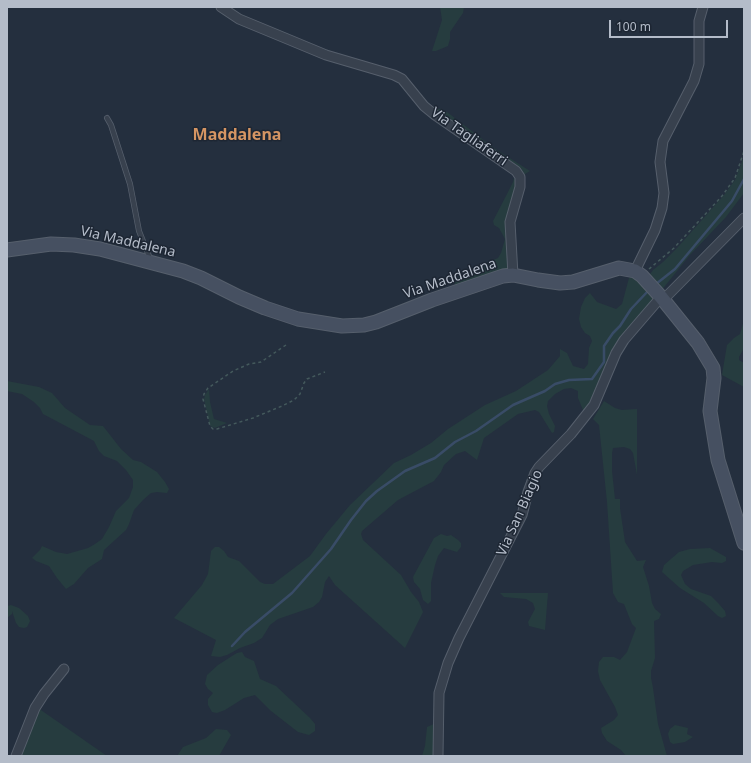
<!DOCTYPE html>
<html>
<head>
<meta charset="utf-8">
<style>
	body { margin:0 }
	#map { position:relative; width:751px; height:763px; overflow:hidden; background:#242f3e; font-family:"Noto Sans",sans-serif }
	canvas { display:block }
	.frame { position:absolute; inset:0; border:8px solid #b4bcc9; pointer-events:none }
	.scale { position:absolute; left:609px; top:20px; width:119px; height:18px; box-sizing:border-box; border:2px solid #b4bcc9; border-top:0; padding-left:5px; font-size:12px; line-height:14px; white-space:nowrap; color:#b4bcc9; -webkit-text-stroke:3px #1d2633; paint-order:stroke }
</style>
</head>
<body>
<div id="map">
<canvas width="751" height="763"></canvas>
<div class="frame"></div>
<div class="scale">100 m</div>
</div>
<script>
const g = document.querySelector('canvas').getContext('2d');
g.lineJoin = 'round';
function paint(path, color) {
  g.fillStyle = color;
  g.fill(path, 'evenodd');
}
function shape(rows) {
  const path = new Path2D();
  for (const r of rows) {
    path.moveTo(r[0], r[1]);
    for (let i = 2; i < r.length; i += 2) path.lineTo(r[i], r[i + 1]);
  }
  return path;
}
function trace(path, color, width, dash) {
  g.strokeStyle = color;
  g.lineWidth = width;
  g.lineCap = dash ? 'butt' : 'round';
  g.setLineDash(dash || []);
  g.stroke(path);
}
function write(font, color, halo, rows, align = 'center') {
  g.font = font + ' "Noto Sans",sans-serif';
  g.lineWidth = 3;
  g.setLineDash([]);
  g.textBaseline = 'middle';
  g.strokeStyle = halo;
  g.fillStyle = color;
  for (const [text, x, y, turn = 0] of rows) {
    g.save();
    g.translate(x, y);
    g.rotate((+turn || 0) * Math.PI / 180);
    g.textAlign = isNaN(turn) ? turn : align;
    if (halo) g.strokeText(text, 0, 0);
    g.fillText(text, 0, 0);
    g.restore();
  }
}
const green = shape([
	[440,7,464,7,463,13,450,32,450,39,448,46,436,51,432,51,442,20],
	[431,109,441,109,447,112,494,148,530,171,525,174,525,178,521,171],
	[744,156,744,193,726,217,689,256,661,291,648,277,653,270,663,262,677,248,724,195,735,180],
	[515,174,520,179,515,199,512,272,451,291,458,277,482,270,486,263,498,258,501,253,505,239,499,228,494,225,493,221,507,194,513,182],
	[633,276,638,279,655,300,630,329,587,413,583,410,578,398,578,391,571,388,564,389,555,394,548,401,547,406,549,414,555,426,554,432,552,433,539,412,535,410,518,414,484,438,477,460,465,451,456,454,444,465,441,472,434,481,398,500,362,531,361,534,363,540,401,575,411,592,419,602,423,612,405,648,335,585,329,576,325,582,322,597,319,602,313,607,278,619,270,625,262,638,254,643,240,648,227,655,220,657,211,656,216,640,174,618,202,585,208,574,211,551,215,547,219,547,224,551,228,557,239,561,260,582,265,584,273,584,310,556,326,534,350,505,394,463,411,455,431,443,448,429,485,405,516,391,548,370,560,356,560,349,567,353,573,366,584,369,588,364,589,348,592,341,590,336,585,333,581,327,579,319,581,307,585,298,590,293,597,302,616,309,622,304,629,278],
	[744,320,744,348,739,357,739,360,744,363,744,387,722,375,727,345,734,338,740,334],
	[7,381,39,387,52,393,65,408,90,425,103,426,121,449,133,460,141,462,157,472,165,482,169,489,167,493,157,492,151,493,143,500,134,510,129,524,126,530,104,550,102,559,88,568,74,584,66,589,57,578,49,566,36,561,32,558,40,550,42,546,56,552,67,554,88,548,95,544,102,539,109,527,116,511,129,498,133,487,133,480,126,470,117,461,104,456,99,451,94,441,43,414,40,408,34,402,22,394,7,391],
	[209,389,210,402,214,419,227,423,215,428,210,426,204,399,205,395],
	[604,401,615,408,622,410,637,409,637,475,633,453,630,449,624,447,613,448,612,453,612,471,615,499,620,499,620,508,625,542,637,561,646,560,643,567,649,586,652,603,655,609,661,614,659,619,654,621,655,658,651,671,651,678,653,688,658,724,667,756,626,756,621,750,607,741,602,733,601,728,614,720,618,715,615,707,600,680,598,671,599,662,603,657,614,657,620,660,627,652,636,628,632,624,624,604,618,602,613,593,607,502,599,425,593,419],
	[441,534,447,536,451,535,458,540,461,543,461,547,457,552,444,548,438,556,435,565,431,583,431,601,428,604,423,600,420,589,414,582,413,577,434,538],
	[710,548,726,557,726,561,722,563,712,562,693,565,683,571,681,575,685,584,691,589,711,596,719,604,725,611,726,616,722,618,718,616,704,603,680,588,662,572,664,565,679,552,690,549],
	[500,593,548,593,545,630,529,626,528,622,535,609,533,603,526,599,504,597],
	[11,605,19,608,28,616,30,621,27,627,24,628,19,627,16,623,12,611,12,614,7,618,7,606],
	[242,652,245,657,254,661,260,679,276,686,310,718,315,724,315,731,309,735,298,732,271,711,255,695,244,698,225,710,217,713,212,712,208,705,208,699,213,693,208,689,205,684,207,675,218,665,232,656,237,653],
	[38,708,107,756,19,756],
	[436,723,435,756,422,756,425,746,427,727],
	[675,725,688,728,687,734,693,737,685,742,673,744,670,742,668,734,670,729],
	[216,729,227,730,231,735,219,756,177,756,183,747,206,738]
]);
const stream = shape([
	[656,284,675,269,732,201,744,179],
	[232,646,245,632,292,593,331,549,351,520,366,501,377,491,405,471,435,458,455,442,476,431,513,405,545,391,555,384,569,380,592,379,604,362,604,346,613,333,620,326,631,309,649,290]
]);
const path = shape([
	[649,269,674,248,722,196,735,178,744,151],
	[286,345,261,362,249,364,233,371,208,388,204,394,203,399,210,426,213,429,217,429,253,418,282,406,294,400,300,394,304,383,307,379,325,372]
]);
const lane = shape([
	[107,118,111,125,130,184,139,231,151,261]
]);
const street = shape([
	[221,7,239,19,285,38,326,55,394,75,402,79,424,106,435,115,516,171,520,177,520,187,510,222,513,275],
	[635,271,655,230,662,208,664,193,660,162,663,141,694,81,699,64,699,21,703,7],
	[663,300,744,218],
	[16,756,35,708,44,694,64,669],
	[438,756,439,693,448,663,459,638,522,515,528,492,535,473,539,467,571,434,594,405,616,353,624,340,661,297]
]);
const secondary = shape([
	[7,250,51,244,74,245,100,249,183,271,201,278,239,297,265,308,298,319,342,326,364,325,376,322,432,300,503,276,513,275,538,280,560,283,573,282,619,268,635,271,642,276,661,297,698,343,713,368,714,378,710,411,718,460,744,543]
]);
const streetNames = [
	["Via Tagliaferri",469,137,35],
	["Via Maddalena",128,242,13],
	["Via Maddalena",450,279,-19],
	["Via San Biagio",520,513,-66]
];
const quarterNames = [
	["Maddalena",237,135]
];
paint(green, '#263c3f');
trace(stream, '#394c67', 2.5);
trace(lane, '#565f6c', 6);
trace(street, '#565f6c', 11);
trace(secondary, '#565f6c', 15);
trace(path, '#44595c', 1.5, [3, 3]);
trace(lane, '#38414e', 4.5);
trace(street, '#38414e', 9);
trace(secondary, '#465061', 13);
write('14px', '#b4bcc9', '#1d2633', streetNames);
write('bold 16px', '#d59563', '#1d2633', quarterNames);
</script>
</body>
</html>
